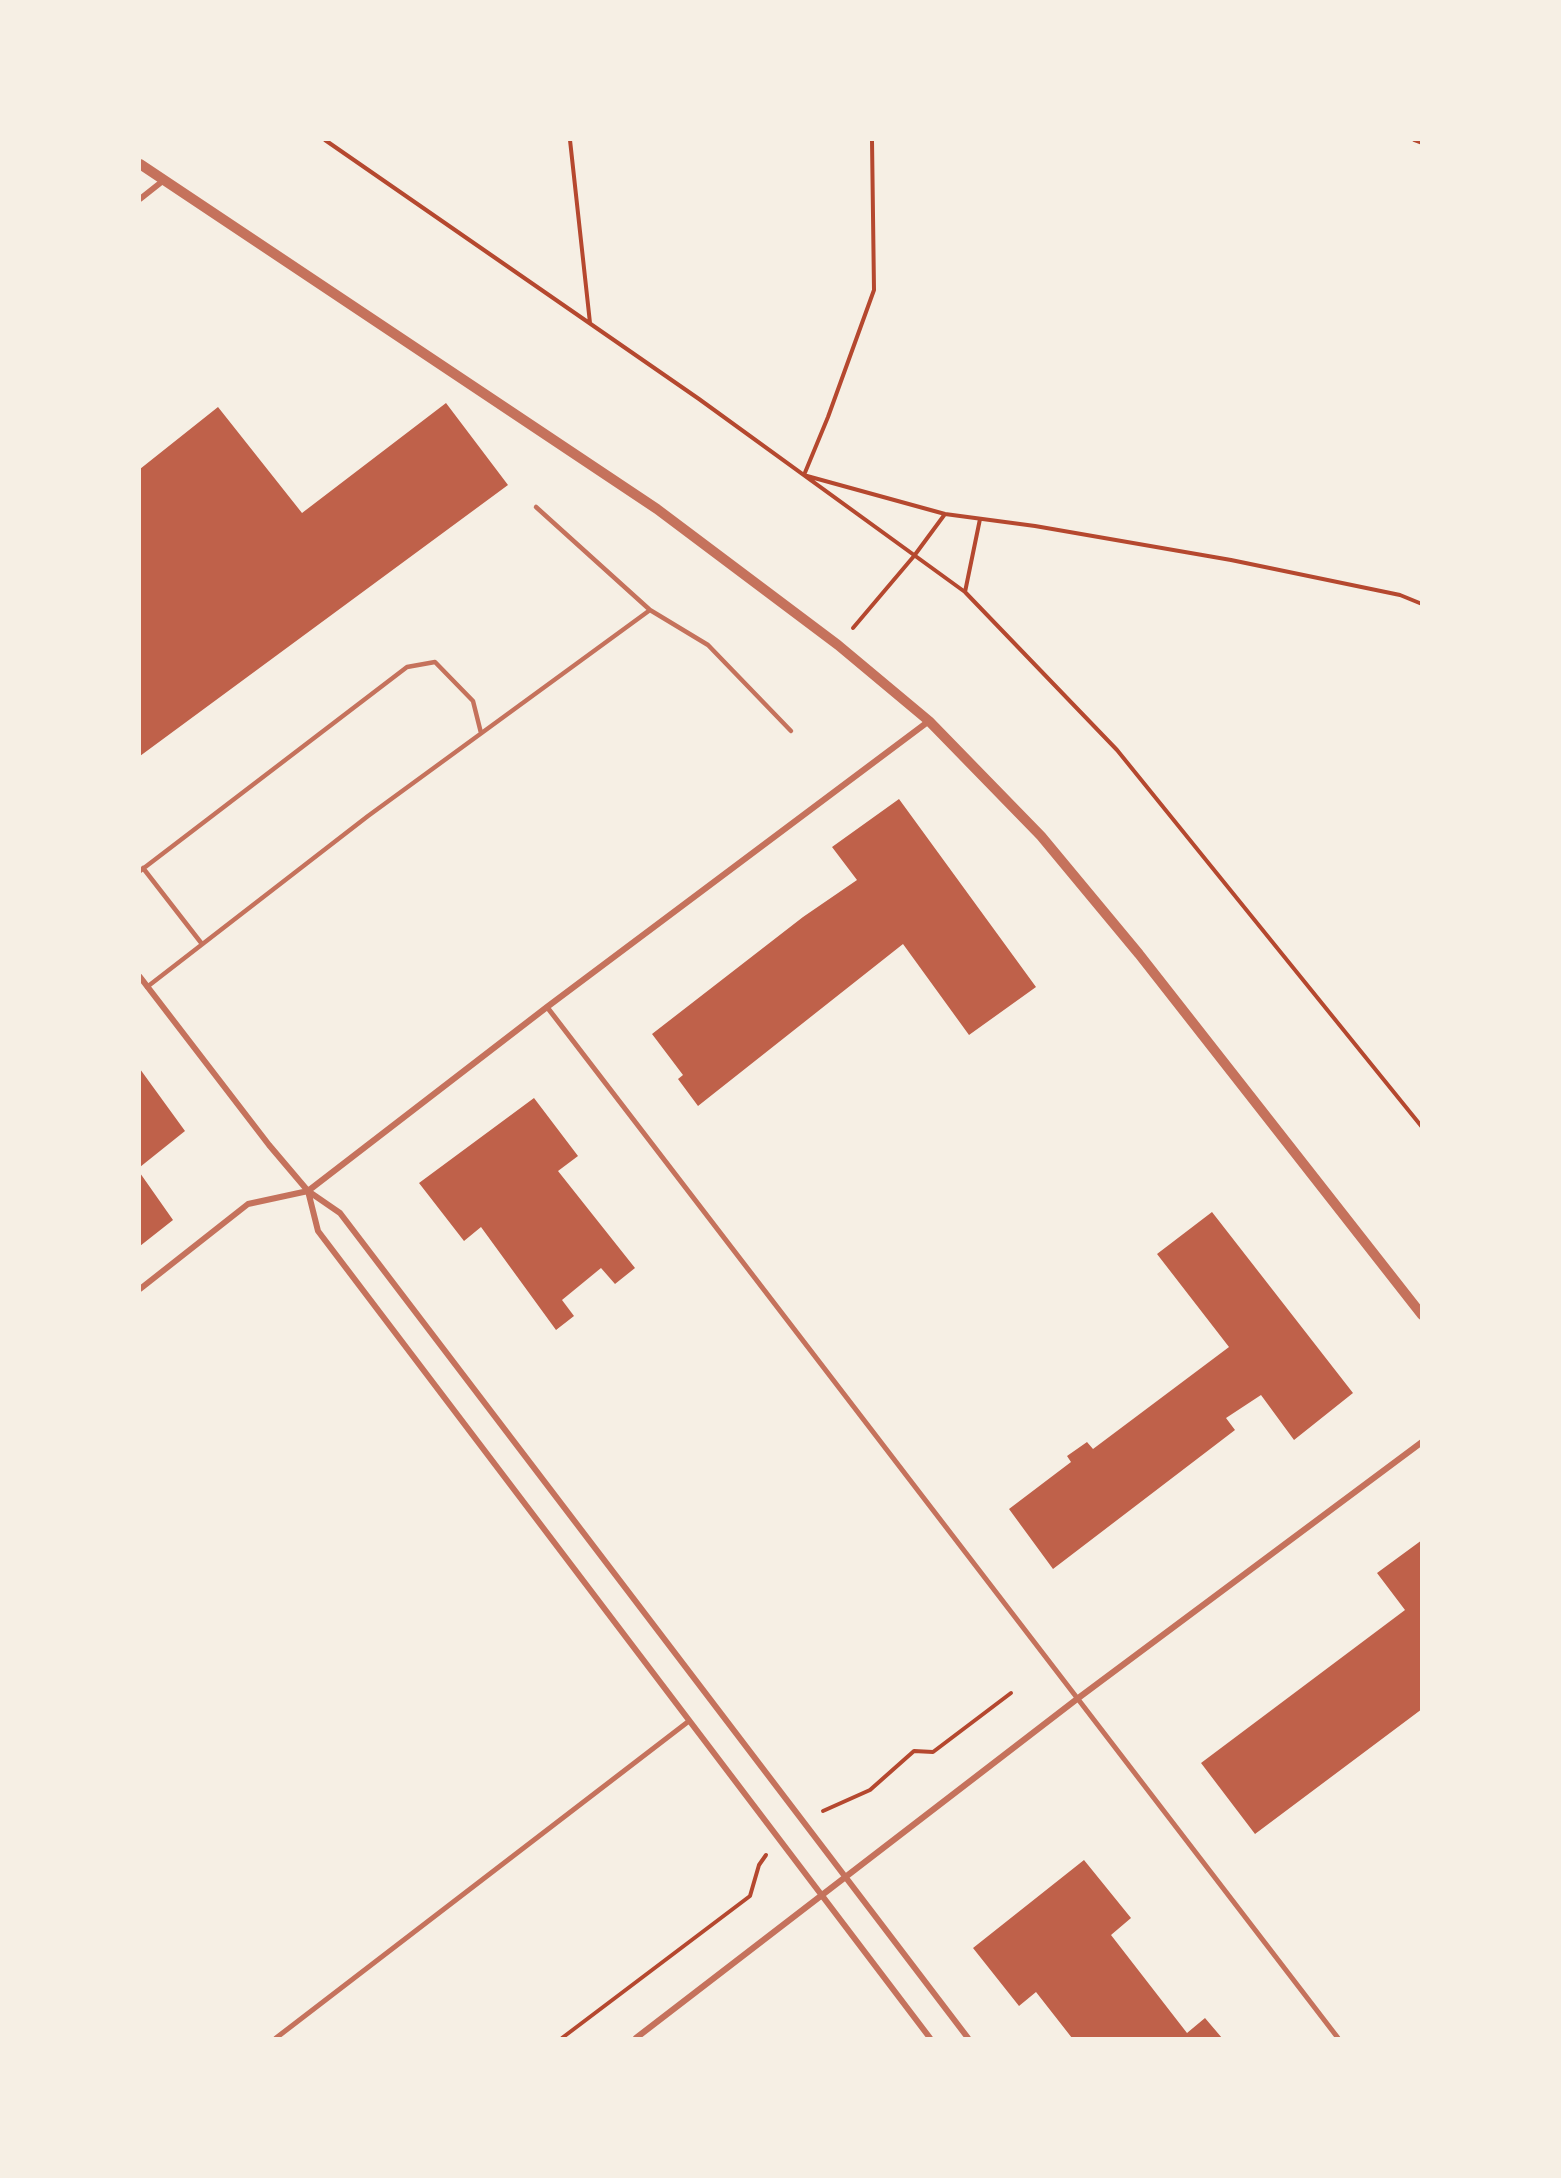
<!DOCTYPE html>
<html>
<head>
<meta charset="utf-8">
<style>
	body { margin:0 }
	#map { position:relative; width:1561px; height:2178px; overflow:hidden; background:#f6efe4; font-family:Bitter,serif }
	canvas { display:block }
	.frame { position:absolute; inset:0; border:141px solid #f6efe4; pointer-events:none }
</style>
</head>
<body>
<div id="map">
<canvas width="1561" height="2178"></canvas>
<div class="frame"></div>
</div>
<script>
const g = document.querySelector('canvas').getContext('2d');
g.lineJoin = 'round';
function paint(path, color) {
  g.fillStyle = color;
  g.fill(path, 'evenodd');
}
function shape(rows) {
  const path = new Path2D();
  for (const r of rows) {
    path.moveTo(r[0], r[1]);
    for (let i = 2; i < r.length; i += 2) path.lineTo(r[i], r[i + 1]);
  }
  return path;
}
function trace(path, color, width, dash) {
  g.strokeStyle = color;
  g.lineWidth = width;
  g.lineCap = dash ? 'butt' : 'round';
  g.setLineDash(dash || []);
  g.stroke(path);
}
const building = shape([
	[446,403,508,485,140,756,140,469,218,407,302,513],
	[899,799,1036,987,969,1035,903,944,698,1106,678,1079,683,1075,652,1034,803,917,857,880,832,847],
	[140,1069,185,1131,140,1167],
	[534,1098,578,1156,558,1171,635,1268,615,1284,601,1268,562,1300,574,1316,556,1330,481,1227,464,1241,419,1183],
	[140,1173,173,1220,140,1246],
	[1212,1212,1353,1393,1294,1440,1261,1395,1226,1418,1235,1430,1053,1569,1009,1509,1071,1462,1067,1456,1087,1442,1093,1449,1229,1347,1157,1254],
	[1422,1540,1422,1709,1255,1834,1201,1763,1405,1610,1377,1573],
	[1084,1860,1131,1918,1111,1935,1187,2033,1205,2018,1222,2038,1072,2038,1036,1992,1019,2006,973,1948]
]);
const path = shape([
	[325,140,699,399,965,592,1117,750,1422,1127],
	[570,140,590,323],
	[1414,140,1422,143],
	[804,475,828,417,874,290,872,140],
	[807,476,945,514,1035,526,1231,560,1400,595,1422,604],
	[965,592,980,519],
	[853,628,914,556,945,514],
	[823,1811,870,1790,914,1751,933,1752,1011,1693],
	[562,2038,750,1896,759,1865,766,1855]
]);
const service = shape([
	[536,507,650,610],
	[143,868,202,944],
	[140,871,407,667,435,662,473,701,481,733],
	[147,987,368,816,650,610,708,645,791,731]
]);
const pedestrian = shape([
	[547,1007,1338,2038],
	[276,2038,689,1721]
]);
const minor = shape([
	[140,199,164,180],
	[140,977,269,1145,308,1191,340,1213,968,2038],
	[308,1191,318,1231,930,2038],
	[140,1289,248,1204,308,1191,547,1007,929,721],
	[636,2038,1077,1699,1422,1442]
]);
const tertiary = shape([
	[140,164,657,509,838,645,929,721,1041,836,1139,954,1422,1315]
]);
paint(building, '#bf614a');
trace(path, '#b5482f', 4);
trace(service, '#c5725c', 4.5);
trace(pedestrian, '#c5725c', 5);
trace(minor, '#c5725c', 6);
trace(tertiary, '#c5725c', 10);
</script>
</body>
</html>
